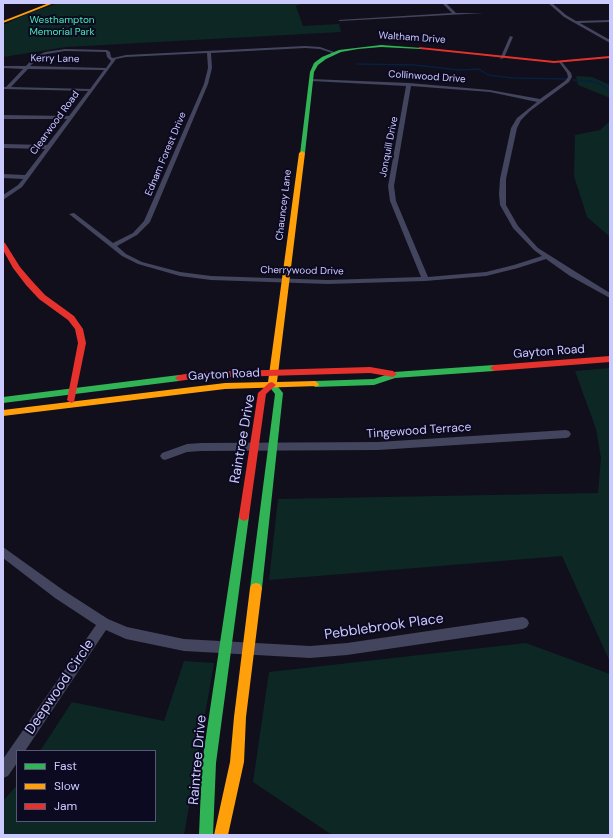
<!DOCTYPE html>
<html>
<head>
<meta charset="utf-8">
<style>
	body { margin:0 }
	#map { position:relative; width:613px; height:838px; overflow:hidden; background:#100f1b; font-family:"DM Sans",sans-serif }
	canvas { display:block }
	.frame { position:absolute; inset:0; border:4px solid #cbcaff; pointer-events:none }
	.legend { position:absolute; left:16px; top:750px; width:140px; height:72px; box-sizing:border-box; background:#0c0a20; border:1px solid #585779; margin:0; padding:5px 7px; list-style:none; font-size:12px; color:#cbcaff }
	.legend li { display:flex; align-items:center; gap:8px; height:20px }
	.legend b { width:20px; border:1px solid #585779 }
</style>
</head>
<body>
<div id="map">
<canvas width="613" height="838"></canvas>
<div class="frame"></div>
<ul class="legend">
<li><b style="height:5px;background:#30b455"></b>Fast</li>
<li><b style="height:5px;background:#ff9f0a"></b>Slow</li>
<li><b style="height:5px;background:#e5322d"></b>Jam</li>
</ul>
</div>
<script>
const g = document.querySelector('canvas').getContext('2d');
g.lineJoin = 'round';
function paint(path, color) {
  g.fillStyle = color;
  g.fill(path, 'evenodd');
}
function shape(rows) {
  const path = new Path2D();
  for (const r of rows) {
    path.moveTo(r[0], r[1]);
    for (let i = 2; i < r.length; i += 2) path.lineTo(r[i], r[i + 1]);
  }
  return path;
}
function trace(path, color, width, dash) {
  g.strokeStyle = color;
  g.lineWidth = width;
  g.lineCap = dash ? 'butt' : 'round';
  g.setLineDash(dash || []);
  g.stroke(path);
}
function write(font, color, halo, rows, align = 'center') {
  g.font = font + ' "DM Sans",sans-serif';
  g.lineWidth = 4;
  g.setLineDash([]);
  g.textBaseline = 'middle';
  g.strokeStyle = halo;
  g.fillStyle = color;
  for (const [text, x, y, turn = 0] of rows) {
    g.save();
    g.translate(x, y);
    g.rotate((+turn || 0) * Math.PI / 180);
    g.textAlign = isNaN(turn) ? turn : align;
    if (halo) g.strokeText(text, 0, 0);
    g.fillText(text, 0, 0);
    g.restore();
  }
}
const green = shape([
	[59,3,304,3,296,6,303,26,339,24,341,32,66,47,3,57,3,25,27,14],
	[576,76,592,77,610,85,610,98,578,85],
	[610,121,610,237,587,217,574,176,575,135,600,130],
	[610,368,610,662,562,556,269,580,278,499,598,493,601,458,596,429,575,371],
	[526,643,610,674,610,835,332,835,253,782,269,672],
	[184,661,214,663,184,835,3,835,3,801,17,785,17,821,155,821,155,751,40,751,72,702,164,721]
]);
const stream = shape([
	[357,64,414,65,460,70,479,69,488,75,513,78,565,79],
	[573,80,591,81,602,85,610,91]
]);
const street = shape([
	[442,3,446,3,456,13,484,13,340,21,338,20,452,13,442,3],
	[548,3,552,3,566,15,576,21,610,20,610,22,580,23,610,40,610,43,564,17,548,3],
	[510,36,513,37,504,58,500,59,510,36],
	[305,46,320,47,337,53,335,54,320,49,305,48,211,53,212,68,208,84,150,222,137,235,117,246,126,254,142,262,180,272,211,276,328,280,421,277,390,201,388,186,406,86,311,81,309,80,311,79,409,83,490,90,540,99,565,81,568,77,567,73,559,62,561,61,571,73,572,77,569,82,530,111,521,120,517,128,506,179,506,205,518,226,538,248,576,272,610,293,610,298,570,276,546,259,518,268,486,276,425,281,328,284,211,280,180,276,138,264,122,256,69,214,74,213,113,243,133,233,144,221,204,84,208,68,207,53,126,57,116,59,22,187,3,200,3,195,18,185,23,179,3,178,3,174,25,175,45,149,3,148,3,144,47,145,67,119,3,119,3,115,69,116,88,91,3,89,3,87,6,87,23,69,3,68,3,66,26,66,34,57,45,52,65,49,107,50,110,52,111,57,113,58,126,55,305,46],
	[65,51,106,52,107,57,111,61,106,68,30,66,38,59,47,54,65,51],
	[28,69,104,70,90,89,11,87,28,69],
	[411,86,490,92,537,102,517,118,511,128,500,179,499,194,500,205,513,228,534,250,542,256,514,265,486,272,428,277,396,201,394,186,411,86],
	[566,430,569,431,571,434,569,437,566,438,378,450,201,451,187,452,165,460,162,459,160,456,162,453,187,444,201,443,378,442,566,430],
	[3,547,63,590,108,619,127,627,184,639,310,646,347,643,523,617,527,619,529,623,527,627,523,629,347,655,310,658,184,651,126,639,106,630,25,751,17,751,17,763,8,776,3,778,3,759,96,625,55,598,3,558,3,547]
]);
const fast = shape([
	[381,45,422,48,420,49,381,47,358,49,341,52,326,59,318,65,314,72,305,153,300,154,310,72,314,63,322,57,339,50,381,45],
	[494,365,498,368,494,371,395,378,374,385,315,387,311,384,315,381,374,379,394,372,494,365],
	[179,375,183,378,179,381,3,403,3,397,179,375],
	[272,382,275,383,283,393,262,588,260,592,256,593,252,592,250,588,275,394,268,385,272,382],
	[244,511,248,513,249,516,216,763,213,835,199,835,202,763,239,516,240,513,244,511]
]);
const slow = shape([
	[49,3,54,3,3,23,3,21,49,3],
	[302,151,305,153,277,382,315,381,319,384,318,386,225,389,3,416,3,410,225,383,268,382,299,153,302,151],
	[256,583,260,584,262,588,246,717,244,762,228,835,214,835,230,762,234,717,250,588,252,584,256,583]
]);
const jam = shape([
	[419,47,554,61,610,56,610,58,554,63,420,49,419,47],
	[3,242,5,243,20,267,32,281,45,295,74,316,83,329,86,343,74,402,71,403,67,400,78,343,75,329,68,320,39,299,26,285,13,268,3,250,3,242],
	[610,356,610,362,494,371,490,368,494,365,610,356],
	[370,367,393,371,397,374,393,377,370,373,199,378,179,381,175,378,179,375,199,372,370,367],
	[272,382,276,385,266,394,249,516,248,519,244,521,240,519,239,516,258,393,269,383,272,382]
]);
const farParknames = [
	["Westhampton",62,20],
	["Memorial Park",62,32]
];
const farStreetnames = [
	["Waltham Drive",412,38,4],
	["Kerry Lane",55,59,1],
	["Collinwood Drive",427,77,4],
	["Clearwood Road",55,123,-54],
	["Jonquill Drive",389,147,-79],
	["Ednam Forest Drive",166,154,-67],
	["Chauncey Lane",284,205,-83],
	["Cherrywood Drive",302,271,1]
];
const streetNames = [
	["Gayton Road",549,352,-4],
	["Gayton Road",224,375,-3],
	["Tingewood Terrace",419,431,-4]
];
const nearStreetnames = [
	["Raintree Drive",243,439,-80],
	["Pebblebrook Place",384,627,-8],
	["Deepwood Circle",60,687,-56],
	["Raintree Drive",198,760,-85]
];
paint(green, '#0d2725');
trace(stream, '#072040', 1.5);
paint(street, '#43445d');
paint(fast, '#30b455');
paint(slow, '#ff9f0a');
paint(jam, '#e5322d');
write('10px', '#49ebb5', '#0c0a20', farParknames);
write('10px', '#cbcaff', '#0c0a20', farStreetnames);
write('12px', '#cbcaff', '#0c0a20', streetNames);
write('14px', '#cbcaff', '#0c0a20', nearStreetnames);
</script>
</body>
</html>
